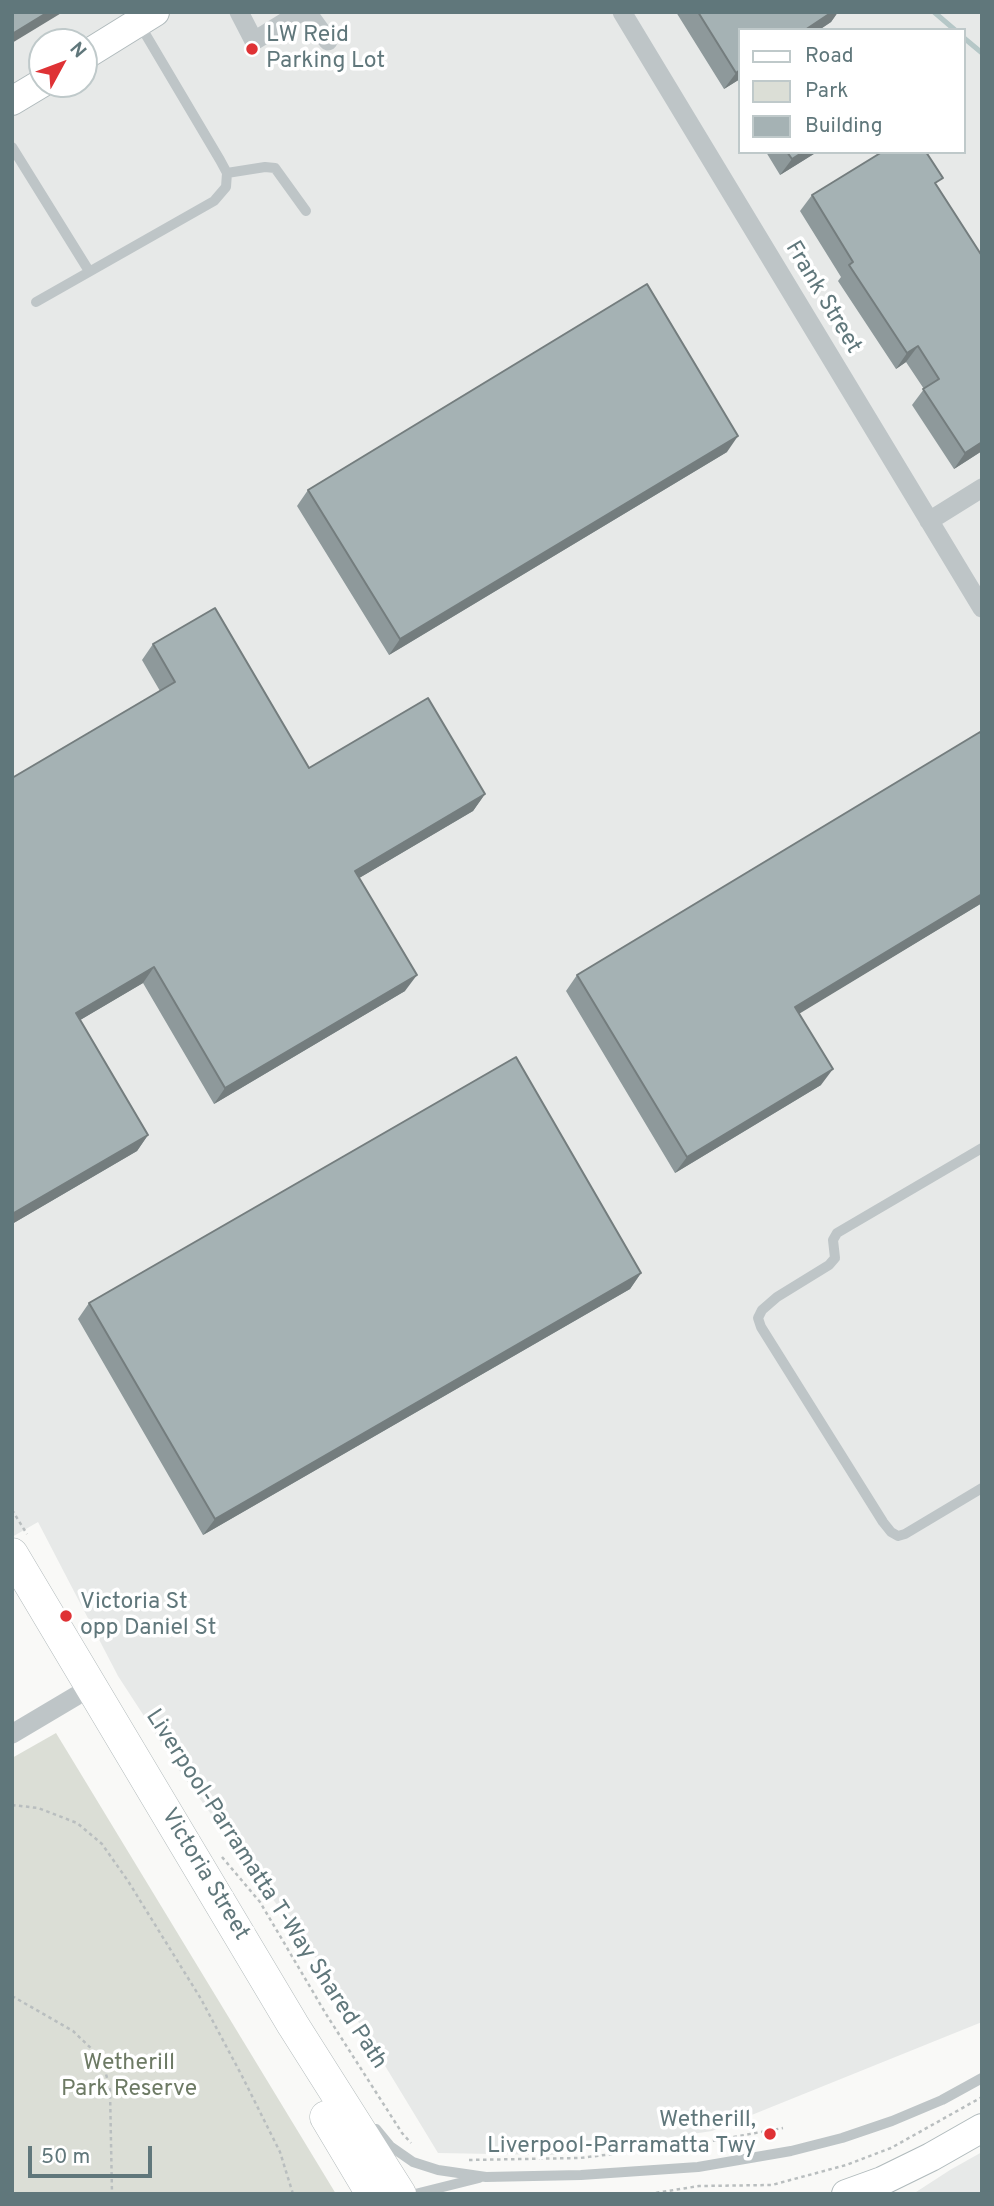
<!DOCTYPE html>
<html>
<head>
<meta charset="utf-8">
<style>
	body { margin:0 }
	#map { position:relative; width:994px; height:2206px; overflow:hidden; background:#f9f9f7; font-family:Overpass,sans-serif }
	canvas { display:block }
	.frame { position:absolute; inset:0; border:14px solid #60777b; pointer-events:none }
	.legend { position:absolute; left:738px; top:28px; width:228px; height:126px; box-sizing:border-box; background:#fff; border:2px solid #bfc9ca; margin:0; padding:9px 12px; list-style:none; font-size:21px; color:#60777b }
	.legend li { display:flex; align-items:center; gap:14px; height:35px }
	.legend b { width:35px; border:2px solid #bfc9ca }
	.north { position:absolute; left:28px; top:28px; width:70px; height:70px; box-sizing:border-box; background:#fff; border:2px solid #bfc9ca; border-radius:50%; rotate:49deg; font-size:19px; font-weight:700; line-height:28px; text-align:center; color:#60777b }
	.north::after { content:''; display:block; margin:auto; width:24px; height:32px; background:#df3235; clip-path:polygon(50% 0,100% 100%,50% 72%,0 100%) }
	.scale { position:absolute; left:28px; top:2146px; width:124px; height:32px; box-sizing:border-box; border:4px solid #60777b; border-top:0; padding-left:9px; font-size:21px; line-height:24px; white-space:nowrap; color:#60777b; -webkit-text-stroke:5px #fff; paint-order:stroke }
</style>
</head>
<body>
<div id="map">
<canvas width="994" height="2206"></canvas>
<div class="frame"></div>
<ul class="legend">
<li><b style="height:9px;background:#fff"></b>Road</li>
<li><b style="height:19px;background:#dbded6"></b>Park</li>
<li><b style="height:19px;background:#a5b2b4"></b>Building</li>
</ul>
<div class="north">N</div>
<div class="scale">50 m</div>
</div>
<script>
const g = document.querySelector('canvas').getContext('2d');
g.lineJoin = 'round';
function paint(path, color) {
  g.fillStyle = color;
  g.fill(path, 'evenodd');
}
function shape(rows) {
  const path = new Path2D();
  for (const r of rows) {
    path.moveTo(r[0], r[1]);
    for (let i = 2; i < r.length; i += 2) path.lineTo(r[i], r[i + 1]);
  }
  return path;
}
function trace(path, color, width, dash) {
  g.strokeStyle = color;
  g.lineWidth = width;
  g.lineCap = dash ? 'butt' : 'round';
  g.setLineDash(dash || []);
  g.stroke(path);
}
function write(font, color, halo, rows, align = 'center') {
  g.font = font + ' Overpass,sans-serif';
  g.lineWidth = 7;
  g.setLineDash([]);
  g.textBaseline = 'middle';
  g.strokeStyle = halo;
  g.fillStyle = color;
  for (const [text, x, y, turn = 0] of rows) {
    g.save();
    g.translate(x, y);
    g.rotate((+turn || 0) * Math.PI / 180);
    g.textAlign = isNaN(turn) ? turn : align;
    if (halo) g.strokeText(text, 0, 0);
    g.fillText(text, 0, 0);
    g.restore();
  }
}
const built = shape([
	[12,12,982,12,982,2022,712,2131,551,2155,438,2153,339,1990,181,1773,118,1676,38,1522,12,1537],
	[740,30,964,30,964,152,740,152],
	[42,42,84,42,84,84,42,84],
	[982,2152,982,2194,913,2194,950,2170]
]);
const green = shape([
	[56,1733,336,2194,12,2194,12,1758]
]);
const stream = shape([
	[934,12,955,30],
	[964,38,982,53]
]);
const path = shape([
	[12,1510,27,1534],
	[12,1805,38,1808,77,1823,102,1844,128,1881,201,1999,242,2076,280,2152,293,2194],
	[222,1857,260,1902,326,2014,402,2133,411,2143],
	[12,1996,73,2031,96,2053,105,2070,110,2090,112,2194],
	[469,2160,580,2158,695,2144,783,2128],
	[628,2194,649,2193],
	[649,2194,699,2186,772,2185,846,2165,891,2148,982,2097]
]);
const lane = shape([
	[12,147,89,271],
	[227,173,265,167,275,168,306,211],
	[36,302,214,201,226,187,227,173,220,160,140,25],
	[982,1148,837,1233,833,1240,835,1258,829,1265,777,1297,762,1310,758,1318,761,1327,883,1522,891,1532,898,1536,905,1534,982,1488],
	[376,2129,390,2146,413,2162,438,2170,486,2177,581,2175,698,2167,791,2151,842,2138,892,2121,942,2100,982,2078],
	[415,2194,479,2178]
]);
const street = shape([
	[239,12,254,41,301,12],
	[307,12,328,41],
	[622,12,982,608],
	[929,521,982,488],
	[12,1734,76,1696]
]);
const secondary = shape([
	[84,56,155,12],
	[12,101,42,83],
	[846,2194,882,2181,931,2157,982,2128]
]);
const primary = shape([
	[12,1554,293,2025,400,2194],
	[326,2117,372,2194]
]);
const wall = shape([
	[676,12,838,12,831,22,819,30,740,30,740,79,724,89],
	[766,152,817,152,780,175],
	[937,186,982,451,954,469,912,405,924,389,906,362,896,369,838,281,841,277,800,211,812,195],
	[727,452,389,655,297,506,308,490],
	[153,644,309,768,485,794,473,811,359,878,405,991,214,1104,143,983,80,1020,148,1135,137,1151,12,1224,160,691,142,660],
	[982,903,799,1013,821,1085,675,1173,566,991,577,975],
	[641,1273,630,1289,203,1535,78,1319,89,1303]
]);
const shadedWall = shape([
	[48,12,63,12,12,43,12,34],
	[832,12,838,12,831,22,819,30,805,30],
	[740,70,740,79,724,89,736,73],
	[803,152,817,152,780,175,792,159],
	[918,346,906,362,896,369,907,353],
	[738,436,727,452,389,655,400,639],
	[982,442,982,451,954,469,965,453],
	[485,794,473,811,344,887,355,871],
	[982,894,982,903,784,1023,795,1007],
	[154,967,143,983,65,1029,76,1013],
	[417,975,405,991,214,1104,225,1088],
	[833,1069,821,1085,675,1173,687,1157],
	[148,1135,137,1151,12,1224,12,1214],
	[641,1273,630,1289,203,1535,215,1519]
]);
const building = shape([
	[12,12,48,12,12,34,12,12],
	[698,12,832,12,805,30,740,30,740,70,736,73,698,12],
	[787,152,803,152,792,159,787,152],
	[882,152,926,152,943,178,935,183,982,256,982,442,965,453,923,389,939,379,918,346,907,353,849,265,853,262,812,195,882,152],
	[647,284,738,436,400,639,308,490,647,284],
	[215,608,309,768,428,698,485,794,355,871,417,975,225,1088,154,967,76,1013,148,1135,12,1214,12,778,175,682,153,644,215,608],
	[980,732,982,735,982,894,795,1007,833,1069,687,1157,577,975,980,732],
	[516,1057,641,1273,215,1519,89,1303,516,1057]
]);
const markers = [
	[252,49,7,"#df3235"],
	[66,1616,7,"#df3235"],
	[770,2134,7,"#df3235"]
];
const poiNames = [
	["LW Reid",266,36],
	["Parking Lot",266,62],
	["Victoria St",80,1603],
	["opp Daniel St",80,1629],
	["Wetherill,",756,2121,"right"],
	["Liverpool-Parramatta Twy",756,2147,"right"]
];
const streetNames = [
	["Frank Street",822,298,59],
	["Victoria Street",204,1875,59],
	["Liverpool-Parramatta T-Way Shared Path",265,1890,57]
];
const parkNames = [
	["Wetherill",129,2064],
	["Park Reserve",129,2090]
];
paint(built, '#e7e9e8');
paint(green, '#dbded6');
trace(stream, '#b5c7c7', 5);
trace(secondary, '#b0babc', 30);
trace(primary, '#b2babb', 33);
trace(path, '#b9bebf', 2.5, [3.5, 3.5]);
trace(lane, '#bec5c7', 10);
trace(street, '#bec5c7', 19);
trace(secondary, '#fff', 28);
trace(primary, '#fff', 32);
paint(wall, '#8e999b');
paint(shadedWall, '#747d7e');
paint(building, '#a5b2b4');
trace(building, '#747d7e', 2);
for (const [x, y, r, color] of markers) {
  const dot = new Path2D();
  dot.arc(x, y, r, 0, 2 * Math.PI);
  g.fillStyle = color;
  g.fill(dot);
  trace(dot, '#fff', 2.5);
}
write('23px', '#60777b', '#fff', poiNames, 'left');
write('23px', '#60777b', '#fff', streetNames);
write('23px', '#6d7a64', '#fff', parkNames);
</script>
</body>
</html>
